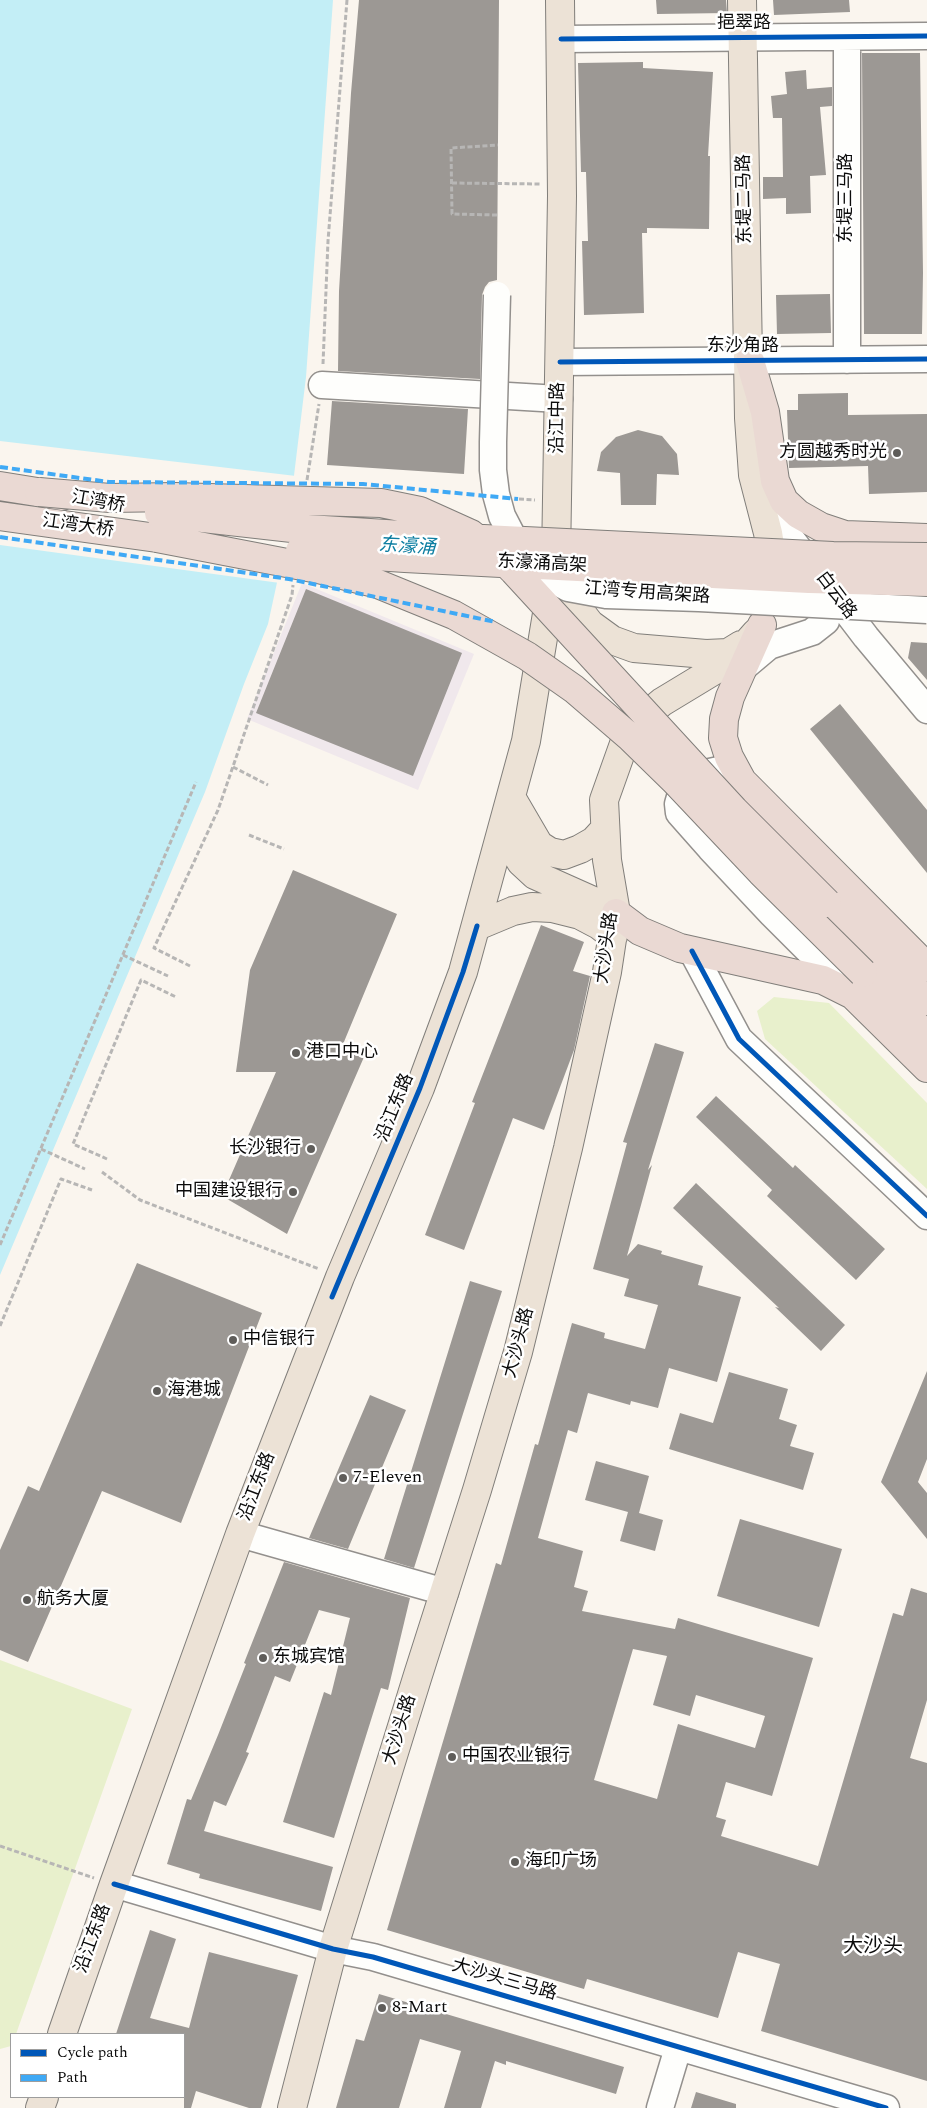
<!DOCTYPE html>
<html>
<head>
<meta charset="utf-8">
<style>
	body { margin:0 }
	#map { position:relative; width:927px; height:2108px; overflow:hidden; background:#faf5ee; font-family:Spectral,serif }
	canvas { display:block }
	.legend { position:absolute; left:10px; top:2033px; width:175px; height:65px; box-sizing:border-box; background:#fff; border:1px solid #9d9d9d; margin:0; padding:6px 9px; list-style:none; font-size:15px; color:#0b0b0b }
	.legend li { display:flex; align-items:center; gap:10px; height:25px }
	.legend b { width:25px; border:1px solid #9d9d9d }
</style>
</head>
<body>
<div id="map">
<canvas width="927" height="2108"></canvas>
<ul class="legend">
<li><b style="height:6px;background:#0057b8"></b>Cycle path</li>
<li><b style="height:6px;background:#3fa9f5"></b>Path</li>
</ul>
</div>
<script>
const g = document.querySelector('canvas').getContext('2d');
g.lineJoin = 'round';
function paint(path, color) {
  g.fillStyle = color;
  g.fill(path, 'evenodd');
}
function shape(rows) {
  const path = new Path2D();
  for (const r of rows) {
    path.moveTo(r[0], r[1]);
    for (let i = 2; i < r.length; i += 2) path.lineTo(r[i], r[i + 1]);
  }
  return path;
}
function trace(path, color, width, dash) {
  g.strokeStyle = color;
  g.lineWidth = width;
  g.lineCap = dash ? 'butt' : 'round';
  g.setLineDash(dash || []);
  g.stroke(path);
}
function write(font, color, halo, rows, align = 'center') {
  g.font = font + ' Spectral,"Noto Sans SC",serif';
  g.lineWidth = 5;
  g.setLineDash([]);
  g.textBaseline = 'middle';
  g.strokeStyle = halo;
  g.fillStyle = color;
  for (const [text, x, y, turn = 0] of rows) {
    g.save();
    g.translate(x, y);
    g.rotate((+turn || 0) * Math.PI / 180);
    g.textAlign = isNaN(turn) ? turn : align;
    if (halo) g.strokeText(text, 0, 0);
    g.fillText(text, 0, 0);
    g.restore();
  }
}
const industrial = shape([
	[302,583,474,654,418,790,247,719]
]);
const green = shape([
	[774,997,829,1003,927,1103,927,1189,765,1039,757,1011],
	[0,1660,132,1709,16,2034,11,2034,11,2046,0,2049]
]);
const water = shape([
	[0,0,333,0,306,377,286,541,268,624,244,684,205,792,0,1275]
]);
const pier = shape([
	[0,441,296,476,288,541,280,583,0,545]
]);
const building = shape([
	[359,0,499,0,497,280,489,282,485,287,482,295,480,379,338,371,339,291,351,93],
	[656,0,726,0,727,13,657,14],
	[773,0,849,0,850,12,774,15],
	[862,53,920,53,923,273,922,334,864,334],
	[643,62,643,68,713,72,708,156,710,156,709,229,647,228,647,233,642,233,644,313,584,315,582,241,588,241,586,172,581,172,578,63],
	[806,70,807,89,832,87,832,106,820,107,826,175,810,176,811,213,786,214,786,198,763,199,763,177,783,177,782,118,773,118,771,96,787,94,785,72],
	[830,294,831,333,777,334,776,295],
	[848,393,848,415,927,414,927,492,869,494,868,466,789,468,787,410,798,410,798,394],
	[332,401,468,409,464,474,327,465],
	[638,430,662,436,677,454,679,475,657,474,656,505,621,505,620,473,597,471,601,452,616,437],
	[306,589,462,653,413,776,256,713],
	[911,642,927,643,927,680,908,658],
	[840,704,927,810,927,873,810,729],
	[293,870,397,914,341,1049,364,1057,287,1234,222,1196,276,1072,236,1072,250,970],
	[541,925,584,942,573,971,590,976,574,1050,544,1130,513,1118,464,1250,425,1235,475,1103,472,1102],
	[655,1043,684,1052,648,1170,652,1165,627,1256,638,1244,662,1251,661,1254,703,1266,698,1285,741,1297,717,1382,669,1368,658,1408,631,1401,630,1405,588,1393,577,1433,568,1430,538,1538,583,1551,574,1587,588,1591,582,1611,675,1629,678,1618,813,1658,772,1796,726,1782,716,1817,726,1820,721,1836,818,1866,893,1613,903,1616,911,1588,927,1593,927,1700,910,1758,927,1763,927,2081,761,2031,780,1964,738,1952,718,2018,587,1979,584,1989,387,1930,496,1563,501,1565,535,1444,538,1445,572,1323,605,1333,604,1338,645,1349,658,1305,624,1296,629,1279,593,1269,627,1143,623,1142],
	[633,1649,667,1656,653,1705,690,1716,696,1695,765,1716,755,1748,678,1724,657,1799,594,1780],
	[716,1096,793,1168,795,1165,885,1249,856,1280,767,1196,772,1190,696,1117],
	[696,1183,845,1325,821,1351,775,1307,779,1308,673,1208],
	[137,1263,262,1313,181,1523,102,1491,28,1662,0,1650,0,1550,28,1486,39,1491],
	[470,1281,502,1291,414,1568,384,1559],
	[927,1371,927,1459,918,1482,927,1493,927,1539,881,1482],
	[729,1372,788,1389,779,1419,797,1425,790,1446,814,1453,803,1490,669,1449,680,1413,713,1423],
	[370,1395,406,1410,348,1549,309,1538],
	[596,1461,649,1476,639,1513,663,1520,655,1551,620,1541,628,1512,585,1500],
	[740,1519,842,1549,819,1627,717,1596],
	[284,1562,410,1598,388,1690,381,1688,334,1838,283,1822,324,1692,331,1695,350,1618,319,1610,290,1682,275,1676,246,1752,249,1753,226,1806,214,1801,204,1831,333,1867,321,1911,199,1878,200,1874,167,1864,187,1799,191,1800,218,1735,246,1664,244,1663],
	[150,1930,176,1939,150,2018,189,2028,209,1952,298,1975,261,2108,249,2108,196,2091,191,2108,184,2108,184,2034,116,2034],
	[379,1994,624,2067,616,2094,506,2061,506,2065,495,2061,481,2108,444,2108,461,2051,420,2039,399,2108,336,2108,356,2039,364,2041],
	[696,2092,736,2104,736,2108,691,2108]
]);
const path = shape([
	[452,183,541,184],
	[497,215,452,214,451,148,498,145],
	[323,364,328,241,347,0],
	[307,480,319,404],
	[519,499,535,500],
	[233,767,268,785],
	[249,835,284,849],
	[123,955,168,976],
	[190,966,154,948,218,810,292,595,293,585],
	[41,1149,85,1169],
	[107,1159,73,1144,141,980,176,997],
	[102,1172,140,1200,319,1269],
	[0,1245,196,782],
	[0,1326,61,1179,92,1190],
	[0,1846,94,1878]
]);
const minor = shape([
	[561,39,927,36],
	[847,360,847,37],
	[560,362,927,359],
	[322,385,559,399],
	[762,492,773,514,792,540,866,637,927,710],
	[744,667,769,646,812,632,826,621,830,588],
	[742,781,729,772,719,770,710,772,698,780,680,797,678,804,679,813,710,848,772,914,849,991],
	[692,951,739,1039,927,1216],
	[240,1534,445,1592],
	[114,1884,333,1949,373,1957,886,2108],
	[660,2108,678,2048]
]);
const major = shape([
	[742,0,749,418,753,475,768,533,775,576],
	[559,568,572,601,590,624,612,640,634,648,706,654,728,653,741,645],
	[511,797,539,845,550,852,564,855,580,849,594,841,605,829],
	[502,831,521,862,535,875,600,904,612,911],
	[477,926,513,911,532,907,552,908,580,915,599,925,613,936],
	[62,2034,114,1884,240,1534,340,1277,420,1088,463,972,526,741,556,559,562,196,560,0],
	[40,2108,44,2097],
	[292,2108,333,1949,418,1675,477,1490,518,1352,568,1148,607,972,616,913,607,860,604,800,625,741,639,721,662,702,733,659,756,633]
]);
const highway = shape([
	[750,361,765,412,775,481,784,501,798,514,821,527,845,535,927,538],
	[0,486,62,496],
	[0,516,157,538],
	[762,625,730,697,724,719,723,738,729,757,742,781,749,788,927,967],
	[827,903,927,1001],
	[616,913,640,931,680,948,823,980,853,995,927,1068],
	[863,973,927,1036]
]);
const minorBridge = shape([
	[497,295,493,442,493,470,496,494,502,516,518,547,533,564,549,578,568,588,606,595,699,598,927,610]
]);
const highwayBridge = shape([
	[39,492,110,498,175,497,381,503,420,511,471,534,499,556,514,571,734,810,827,903],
	[159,513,292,528,401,535,833,556,927,557],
	[157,538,318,569,378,584,454,615,527,656,574,689,631,738,674,780,761,872,863,973],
	[300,551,405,558,809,579,927,582]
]);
const quiet = shape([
	[0,467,109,482,363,484,518,499],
	[0,537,289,579,496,622]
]);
const cycleway = shape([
	[561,39,927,36],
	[560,362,927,359],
	[692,951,739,1039,927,1216],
	[332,1297,420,1088,463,972,477,926],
	[114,1884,333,1949,373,1957,886,2108]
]);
const markers = [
	[897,453,5,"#5f5d5a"],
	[296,1053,5,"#5f5d5a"],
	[311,1149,5,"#5f5d5a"],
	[293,1192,5,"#5f5d5a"],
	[233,1340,5,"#5f5d5a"],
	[157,1391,5,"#5f5d5a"],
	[343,1478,5,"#5f5d5a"],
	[27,1600,5,"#5f5d5a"],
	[263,1658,5,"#5f5d5a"],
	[452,1757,5,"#5f5d5a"],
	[515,1862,5,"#5f5d5a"],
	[382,2008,5,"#5f5d5a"]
];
const streetNames = [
	["挹翠路",744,24],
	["东堤三马路",847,198,-90],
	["东堤二马路",746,199,-91],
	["东沙角路",743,347],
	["沿江中路",559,418,-89],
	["江湾桥",98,503,10],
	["江湾大桥",78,527,8],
	["东濠涌高架",542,565,3],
	["江湾专用高架路",647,594,4],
	["白云路",835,596,53],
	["大沙头路",608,948,-82],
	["沿江东路",396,1108,-68],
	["大沙头路",520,1343,-75],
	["沿江东路",258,1487,-69],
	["大沙头路",401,1730,-73],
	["沿江东路",94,1939,-70],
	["大沙头三马路",504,1981,16]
];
const poiNames = [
	["方圆越秀时光",887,453,"right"],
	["港口中心",306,1053],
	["长沙银行",301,1149,"right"],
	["中国建设银行",283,1192,"right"],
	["中信银行",243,1340],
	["海港城",167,1391],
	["7-Eleven",353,1478],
	["航务大厦",37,1600],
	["东城宾馆",273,1658],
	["中国农业银行",462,1757],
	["海印广场",525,1862],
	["8-Mart",392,2008]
];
const waterNames = [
	["东濠涌",407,548,3]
];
const quarterNames = [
	["大沙头",873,1948]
];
paint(industrial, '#f0e8ec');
paint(green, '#e8f0cc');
paint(water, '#c3eef6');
paint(pier, '#faf5ee');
paint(building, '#9c9894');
trace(minor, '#93908d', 29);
trace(major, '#807e7a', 30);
trace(highway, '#807e7a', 30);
trace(path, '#b7b6b5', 3, [5, 2.5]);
trace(minor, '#fefefc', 26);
trace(major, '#ece2d6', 28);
trace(highway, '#ead9d3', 28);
trace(minorBridge, '#93908d', 29, []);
trace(highwayBridge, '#807e7a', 30, []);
trace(minorBridge, '#fefefc', 26);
trace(highwayBridge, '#ead9d3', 28);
trace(quiet, '#3fa9f5', 4, [8, 4]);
trace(cycleway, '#0057b8', 5);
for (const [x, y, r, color] of markers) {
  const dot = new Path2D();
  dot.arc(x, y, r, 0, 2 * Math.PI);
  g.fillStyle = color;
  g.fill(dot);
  trace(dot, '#fff', 2);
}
write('18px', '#0b0b0b', '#fff', streetNames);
write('18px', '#0b0b0b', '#fff', poiNames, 'left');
write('italic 19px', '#0f7fa2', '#fff', waterNames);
write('20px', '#0b0b0b', '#fff', quarterNames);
</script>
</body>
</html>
